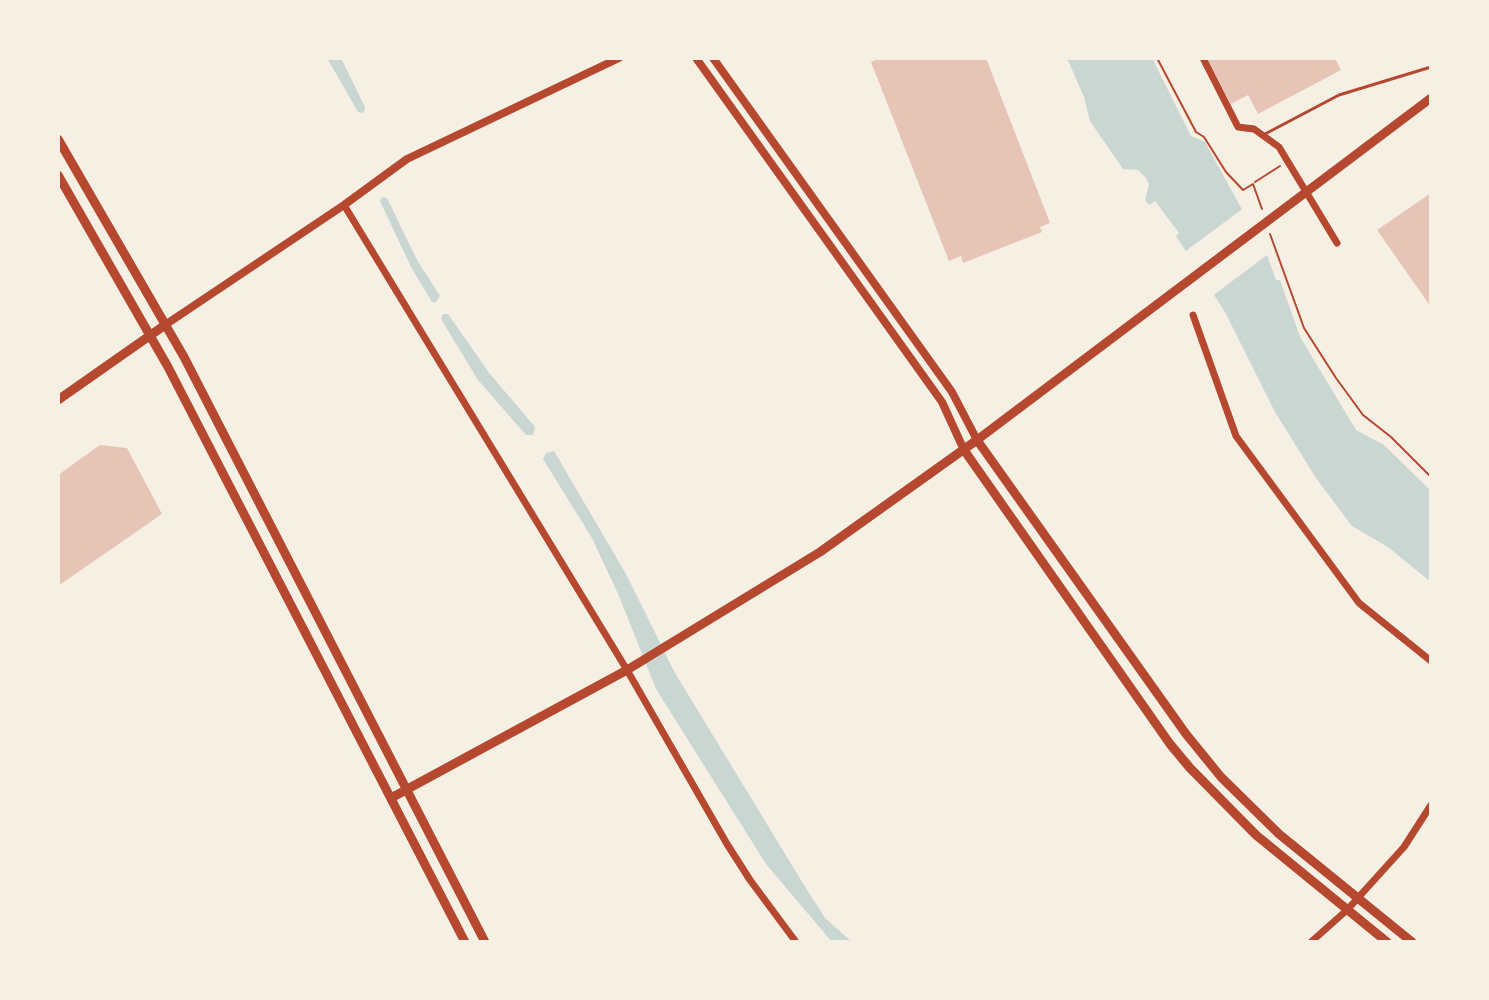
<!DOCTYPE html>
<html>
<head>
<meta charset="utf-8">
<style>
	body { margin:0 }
	#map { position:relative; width:1489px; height:1000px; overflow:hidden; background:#f6efe4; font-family:Roboto,sans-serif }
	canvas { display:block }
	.frame { position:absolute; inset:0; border:60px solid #f6efe4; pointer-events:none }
</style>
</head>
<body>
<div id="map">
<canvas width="1489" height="1000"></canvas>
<div class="frame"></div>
</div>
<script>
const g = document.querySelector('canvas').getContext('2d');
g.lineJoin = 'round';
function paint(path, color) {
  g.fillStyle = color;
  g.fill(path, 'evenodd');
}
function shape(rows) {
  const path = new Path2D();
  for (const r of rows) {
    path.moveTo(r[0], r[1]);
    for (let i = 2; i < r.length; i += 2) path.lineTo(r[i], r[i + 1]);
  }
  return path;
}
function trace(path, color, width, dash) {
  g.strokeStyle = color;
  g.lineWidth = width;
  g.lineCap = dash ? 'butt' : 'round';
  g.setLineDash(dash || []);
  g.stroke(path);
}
const water = shape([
	[327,58,341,58,365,107,364,113,358,112],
	[1067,58,1152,58,1191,136,1205,142,1267,255,1276,280,1280,280,1300,337,1356,430,1384,445,1431,491,1431,582,1388,547,1352,526,1316,478,1275,412,1225,312,1176,236,1179,233,1155,201,1149,205,1145,200,1149,184,1146,178,1138,170,1123,169,1090,121,1084,97],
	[382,197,387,198,417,260,440,296,436,302,432,302,411,267,380,201],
	[443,314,448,314,490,374,535,427,533,435,526,435,478,380,441,319],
	[554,451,626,574,675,673,804,885,825,918,852,942,832,942,766,864,656,689,619,596,592,538,543,459,546,453]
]);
const pier = shape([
	[1245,207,1271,252,1211,297,1183,253]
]);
const building = shape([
	[881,58,986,58,1050,223,1040,227,1042,232,963,263,961,256,949,261,871,62],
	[1207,58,1335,58,1341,70,1258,114,1248,95,1231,104],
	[1431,193,1431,307,1377,230],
	[100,445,127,448,162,514,58,586,58,475]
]);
const path = shape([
	[1157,58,1196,132,1204,137,1226,172,1243,190,1253,184,1262,209],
	[1255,182,1280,166],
	[1270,234,1304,328,1336,378,1363,415,1391,437,1431,477]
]);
const service = shape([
	[1265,134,1339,95,1431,67]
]);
const minor = shape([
	[1203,58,1238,127,1254,129,1279,147,1337,243],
	[344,205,627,670,727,844,750,880,796,942],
	[1193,315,1236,436,1359,603,1431,661],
	[1311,942,1347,910,1404,847,1431,805]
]);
const tertiary = shape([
	[696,58,942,402,964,450],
	[713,58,952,392,977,440],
	[165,325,344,205,407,159,619,58]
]);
const secondary = shape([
	[58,139,184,357,485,942],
	[58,175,168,367,465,942],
	[58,400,165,325],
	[977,440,1186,734,1221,777,1279,834,1412,942],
	[964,450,1170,744,1190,768,1256,835,1387,942],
	[391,798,627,670,820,552,977,440,1431,98]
]);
paint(water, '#c9d6d2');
paint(pier, '#f6efe4');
paint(building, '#e6c5b7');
trace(path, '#b5482f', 2);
trace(service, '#b5482f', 3);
trace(minor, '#b5482f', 7);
trace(tertiary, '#b5482f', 8);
trace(secondary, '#b5482f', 9);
</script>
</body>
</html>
